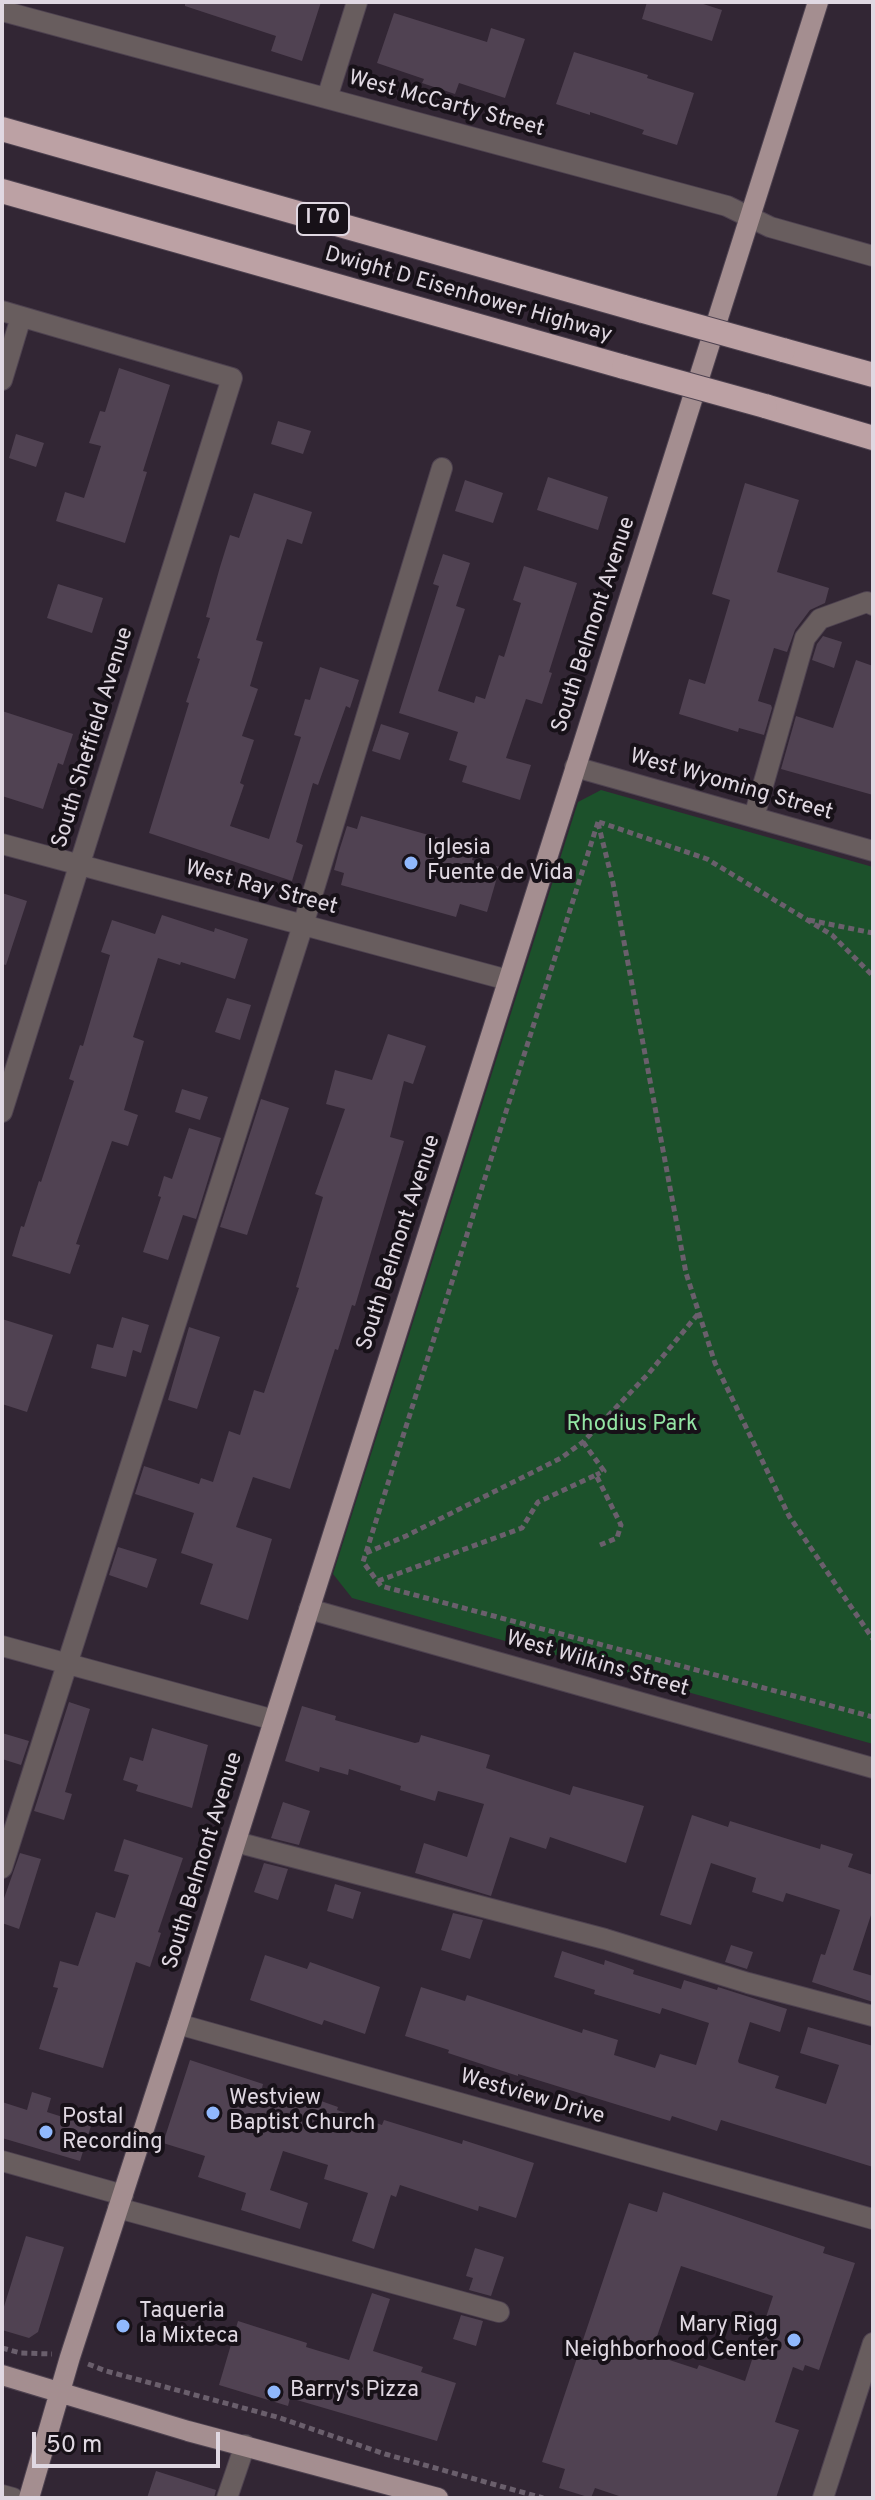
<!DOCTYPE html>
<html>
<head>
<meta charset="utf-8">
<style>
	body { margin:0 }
	#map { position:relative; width:875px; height:2500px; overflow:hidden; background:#322634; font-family:Overpass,sans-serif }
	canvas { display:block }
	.frame { position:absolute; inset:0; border:4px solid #e0d8e2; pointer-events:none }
	.scale { position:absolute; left:32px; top:2432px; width:188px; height:36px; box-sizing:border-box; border:4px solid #e0d8e2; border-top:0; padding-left:10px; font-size:24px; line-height:28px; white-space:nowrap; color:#e0d8e2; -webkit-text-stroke:6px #171118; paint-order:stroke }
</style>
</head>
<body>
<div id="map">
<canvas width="875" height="2500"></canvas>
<div class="frame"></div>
<div class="scale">50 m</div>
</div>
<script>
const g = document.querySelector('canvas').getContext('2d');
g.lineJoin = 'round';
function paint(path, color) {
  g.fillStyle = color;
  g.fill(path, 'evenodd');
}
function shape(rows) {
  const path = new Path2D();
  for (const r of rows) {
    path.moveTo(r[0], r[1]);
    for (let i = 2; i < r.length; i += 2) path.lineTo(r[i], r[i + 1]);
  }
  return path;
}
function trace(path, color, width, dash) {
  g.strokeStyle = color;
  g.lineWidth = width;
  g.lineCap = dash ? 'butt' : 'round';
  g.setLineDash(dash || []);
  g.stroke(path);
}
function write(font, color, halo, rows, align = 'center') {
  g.font = font + ' Overpass,sans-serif';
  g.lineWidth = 8;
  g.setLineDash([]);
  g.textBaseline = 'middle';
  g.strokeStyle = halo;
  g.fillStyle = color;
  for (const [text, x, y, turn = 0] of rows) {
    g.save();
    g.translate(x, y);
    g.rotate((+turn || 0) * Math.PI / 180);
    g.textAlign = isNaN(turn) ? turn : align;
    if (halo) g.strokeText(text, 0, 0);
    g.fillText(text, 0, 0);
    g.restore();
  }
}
const green = shape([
	[601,790,873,867,873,1744,352,1598,333,1574,578,802]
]);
const building = shape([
	[185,2,321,2,302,61,271,51,276,36,185,6],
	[647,2,697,2,722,10,712,41,642,19],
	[394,13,487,42,491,28,525,39,505,98,459,83,455,94,422,83,424,79,377,63],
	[574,52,648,75,647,78,694,93,677,145,642,134,644,130,590,112,590,115,556,104],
	[119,368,170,385,143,471,147,472,125,543,56,521,65,492,84,498,101,446,89,443,100,411,105,412],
	[278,421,311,431,303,454,271,444],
	[16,434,44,443,36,467,9,458],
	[548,477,608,497,598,530,537,510],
	[465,480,503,493,493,523,455,511],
	[745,483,799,500,777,572,829,588,825,603,810,610,795,630,787,652,774,648,758,701,771,705,772,708,764,735,739,728,738,732,679,714,689,679,705,684,730,600,712,594],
	[254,493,312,512,302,544,287,539,256,640,263,642,250,686,258,689,242,736,254,740,240,783,244,785,230,826,269,839,301,737,294,735,305,699,310,700,320,667,359,680,350,708,346,706,318,785,313,783,296,842,303,845,292,881,149,833,189,703,186,702,200,659,197,658,210,618,206,617,220,567,230,535,239,538],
	[443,554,470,563,456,606,465,609,438,691,474,703,476,696,485,699,499,655,504,657,521,603,513,600,524,566,577,583,549,672,552,673,542,704,526,699,506,758,531,765,520,800,462,782,467,766,449,760,458,732,399,713,439,586,433,584],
	[58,584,103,598,92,633,47,618],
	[823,636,842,642,834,668,812,660,817,644],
	[856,660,873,666,873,795,781,769,796,716,833,728],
	[2,711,73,734,63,765,58,763,43,809,2,796],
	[381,724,409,733,400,760,372,751],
	[361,816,475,848,472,860,500,867,487,912,460,904,456,917,341,885,344,873,334,870,339,851,347,826,357,829],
	[2,893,27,901,6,965,2,964],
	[162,915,214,932,215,928,248,939,235,979,181,962,180,965,158,958,133,1037,144,1041,124,1110,138,1115,128,1146,112,1141,76,1244,80,1245,70,1274,12,1256,21,1226,24,1227,39,1181,41,1182,74,1081,69,1079,80,1045,83,1046,110,955,101,952,112,920,155,934],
	[227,998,251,1005,240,1040,215,1032],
	[388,1034,426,1046,413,1084,404,1081,390,1137,404,1141,355,1306,352,1305,338,1350,335,1349,290,1489,253,1477,236,1527,272,1539,248,1620,200,1604,213,1564,181,1553,194,1513,135,1494,144,1466,199,1484,201,1478,213,1482,229,1431,240,1435,254,1390,264,1393,299,1288,296,1287,323,1197,315,1194,345,1109,326,1104,335,1070,372,1080],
	[182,1089,208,1097,200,1120,175,1112],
	[261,1099,289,1108,247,1235,220,1227],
	[189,1128,221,1138,196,1219,183,1215,168,1260,143,1252,161,1197,158,1196,164,1176,172,1179],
	[122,1317,149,1325,141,1353,133,1350,126,1377,91,1368,97,1344,113,1348],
	[2,1319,53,1335,27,1412,2,1404],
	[189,1327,220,1337,197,1409,168,1400],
	[118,1547,157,1559,147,1588,109,1575],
	[69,1702,90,1709,65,1792,72,1794,64,1820,34,1811],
	[302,1706,336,1716,335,1720,415,1743,419,1742,421,1735,490,1755,486,1768,570,1795,573,1786,644,1806,626,1863,550,1837,546,1849,510,1837,491,1896,415,1873,424,1843,467,1857,484,1804,438,1791,435,1801,400,1790,401,1786,349,1769,348,1775,320,1767,319,1772,285,1761],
	[152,1728,208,1745,192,1808,136,1791,138,1785,123,1780,130,1757,143,1761],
	[2,1733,29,1741,21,1765,2,1759],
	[283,1802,310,1811,299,1845,271,1838],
	[692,1815,728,1827,730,1821,820,1849,821,1844,853,1854,848,1867,873,1875,873,1909,853,1970,873,1976,873,2002,812,1982,821,1954,825,1955,840,1910,786,1893,783,1902,752,1892,756,1878,711,1863,691,1925,660,1915],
	[124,1839,183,1858,158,1932,161,1933,150,1967,136,1962,103,2068,39,2049,58,1988,53,1987,60,1961,78,1966,96,1912,115,1918,129,1875,114,1871],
	[20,1853,41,1859,19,1929,2,1923,2,1904],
	[264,1863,288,1869,278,1900,254,1892],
	[335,1884,361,1892,353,1919,327,1911],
	[453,1913,483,1920,470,1959,441,1950],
	[731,1945,753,1952,747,1969,725,1962],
	[562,1951,604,1965,605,1960,634,1970,633,1974,681,1989,684,1980,717,1990,718,1987,787,2009,780,2032,750,2022,738,2061,739,2063,779,2076,775,2088,826,2104,839,2065,800,2053,808,2027,873,2046,873,2167,721,2120,717,2131,672,2116,670,2121,518,2074,518,2076,448,2053,449,2050,405,2036,421,1987,465,2001,467,1995,582,2033,583,2029,618,2040,614,2055,655,2068,660,2054,696,2065,709,2023,662,2008,660,2014,594,1994,595,1990,554,1977],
	[265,1955,307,1969,310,1962,380,1987,365,2034,324,2020,322,2025,250,2000],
	[190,2060,263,2084,262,2088,305,2102,307,2096,338,2107,337,2110,382,2125,384,2120,462,2144,463,2140,534,2163,516,2218,479,2206,478,2211,400,2185,396,2197,391,2195,374,2249,352,2241,368,2193,324,2179,328,2165,283,2151,270,2190,308,2203,300,2229,241,2210,246,2193,198,2177,205,2156,163,2143],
	[32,2092,51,2098,47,2112,91,2126,80,2161,2,2138,2,2102,27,2110],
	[663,2192,825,2247,823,2253,855,2263,819,2370,805,2365,803,2371,793,2367,775,2422,799,2430,776,2498,625,2498,595,2488,591,2498,559,2488,565,2469,542,2462,629,2203,657,2212],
	[681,2266,773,2296,745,2381,699,2365,697,2369,651,2354],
	[26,2236,64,2247,38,2332,29,2338,2,2330,2,2313],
	[475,2248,504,2257,491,2296,469,2290,473,2278,466,2276],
	[372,2293,390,2299,373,2351,423,2367,421,2372,456,2383,437,2441,290,2398,288,2406,219,2385,238,2321,307,2343,306,2347,349,2360],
	[461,2315,483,2321,476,2346,453,2339],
	[156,2471,216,2490,214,2498,147,2498]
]);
const path = shape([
	[598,822,363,1562,381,1586,873,1717],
	[599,822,707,859,832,935,873,976],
	[598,823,613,883,686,1273,715,1363,789,1516,873,1639],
	[809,920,873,933],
	[583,1442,604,1471,596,1475],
	[366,1553,406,1536,561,1458,583,1442,649,1373,698,1314],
	[378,1581,522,1528,538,1502,596,1475,621,1525,617,1538,600,1545],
	[2,2348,21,2353,52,2354],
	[88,2364,106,2371,277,2417,385,2454,543,2498]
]);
const minor = shape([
	[2,11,727,206,770,227,873,256],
	[327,98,357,2],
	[2,311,232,378,2,1112],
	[2,380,21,317],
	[575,767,873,851],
	[754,817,805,638,820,619,867,602,873,605],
	[2,844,508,980],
	[309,1609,873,1768],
	[2,1646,274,1720],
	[236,1842,605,1939,748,1983,873,2016],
	[2,1868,303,925,442,468],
	[178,2024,873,2219],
	[2,2161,123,2195],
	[118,2208,499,2312],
	[2,2495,13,2498],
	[227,2498,245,2445],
	[823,2498,873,2343]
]);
const major = shape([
	[2,2375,188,2431,438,2498],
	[29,2498,70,2357,178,2024,818,2]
]);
const highway = shape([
	[2,129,643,311],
	[2,191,624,367],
	[783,350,873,375],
	[765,406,873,438]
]);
const highwayBridge = shape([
	[643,311,783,350],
	[624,367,765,406]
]);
const markers = [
	[411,863,8,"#90b8fd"],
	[213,2113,8,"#90b8fd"],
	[46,2132,8,"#90b8fd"],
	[123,2326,8,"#90b8fd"],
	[794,2340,8,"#90b8fd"],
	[274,2392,8,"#90b8fd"]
];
const shields = [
	[323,219,52]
];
const shieldNames = [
	["I 70",323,219]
];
const streetNames = [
	["West McCarty Street",446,105,15],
	["Dwight D Eisenhower Highway",468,296,16],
	["South Belmont Avenue",595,625,-72],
	["South Sheffield Avenue",94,738,-73],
	["West Wyoming Street",731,786,16],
	["West Ray Street",261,889,15],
	["South Belmont Avenue",400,1243,-72],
	["West Wilkins Street",597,1665,16],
	["South Belmont Avenue",204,1861,-73],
	["Westview Drive",532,2098,16]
];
const poiNames = [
	["Iglesia",427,850],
	["Fuente de Vida",427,875],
	["Westview",229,2100],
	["Baptist Church",229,2125],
	["Postal",62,2119],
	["Recording",62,2144],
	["Taqueria",139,2313],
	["la Mixteca",139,2338],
	["Mary Rigg",778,2327,"right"],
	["Neighborhood Center",778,2352,"right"],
	["Barry's Pizza",290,2392]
];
const parkNames = [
	["Rhodius Park",632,1426]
];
paint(green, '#1c512b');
paint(building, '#504252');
trace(minor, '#4e4250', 22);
trace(major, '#4e4250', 22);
trace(highway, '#4e4250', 26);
trace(path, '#6a5f6c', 5, [6, 4]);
trace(minor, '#685d5e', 20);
trace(major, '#a48e90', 20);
trace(highway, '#bca1a4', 24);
trace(highwayBridge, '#4e4250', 26, []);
trace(highwayBridge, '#bca1a4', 24);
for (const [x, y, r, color] of markers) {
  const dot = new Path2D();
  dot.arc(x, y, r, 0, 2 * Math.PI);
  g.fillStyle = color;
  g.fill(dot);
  trace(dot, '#171118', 3);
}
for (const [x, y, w] of shields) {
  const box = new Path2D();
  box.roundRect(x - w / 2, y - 16, w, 32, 6);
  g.fillStyle = '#171118';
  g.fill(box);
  trace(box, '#e0d8e2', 2);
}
write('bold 20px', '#e0d8e2', null, shieldNames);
write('22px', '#e0d8e2', '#171118', streetNames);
write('22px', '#e0d8e2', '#171118', poiNames, 'left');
write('22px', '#93e5a4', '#171118', parkNames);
</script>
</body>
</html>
